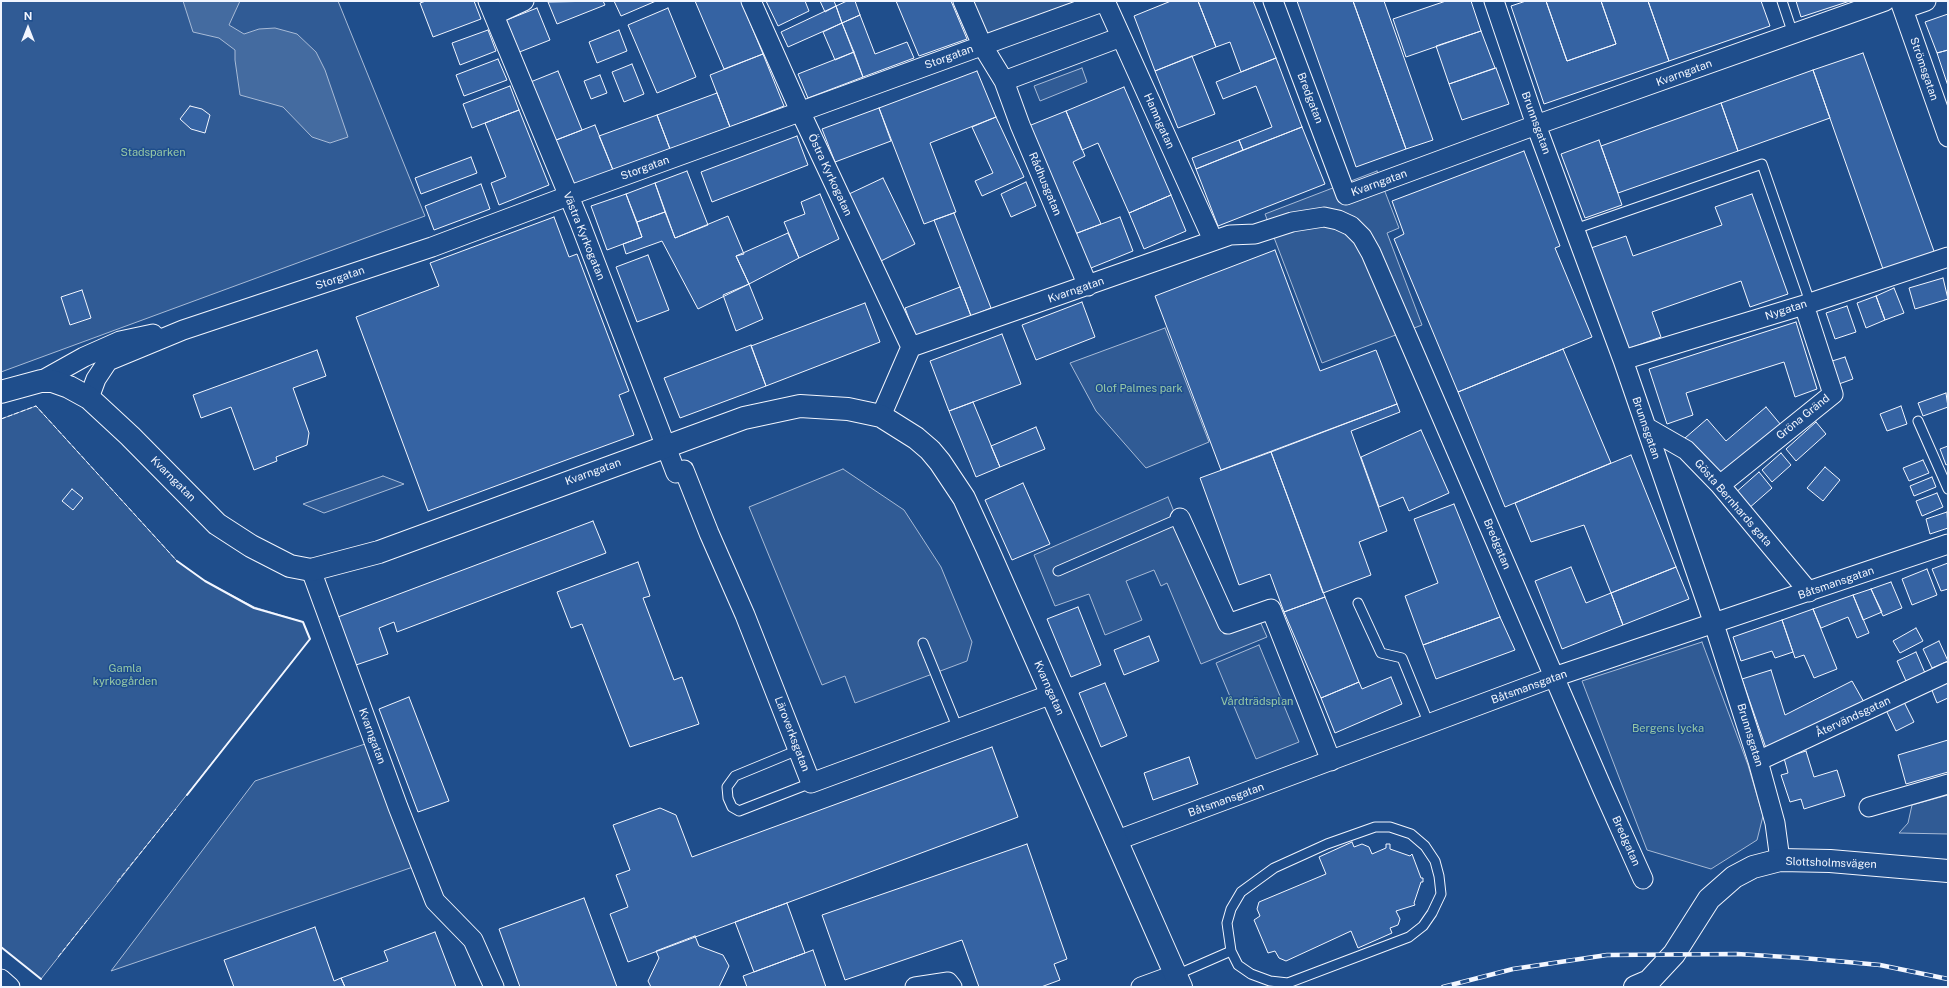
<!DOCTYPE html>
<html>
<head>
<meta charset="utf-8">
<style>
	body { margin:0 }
	#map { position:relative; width:1949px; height:988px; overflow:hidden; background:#1f4e8c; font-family:"Public Sans",sans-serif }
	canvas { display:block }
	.frame { position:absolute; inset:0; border:2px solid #f2f6ff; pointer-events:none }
	.north { position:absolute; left:8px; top:8px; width:40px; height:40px; -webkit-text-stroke:3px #1f4e8c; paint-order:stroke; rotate:0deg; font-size:11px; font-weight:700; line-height:16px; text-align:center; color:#f2f6ff }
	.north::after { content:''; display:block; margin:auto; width:14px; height:18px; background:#f2f6ff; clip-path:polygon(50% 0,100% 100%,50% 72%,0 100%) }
</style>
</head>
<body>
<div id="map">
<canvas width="1949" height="988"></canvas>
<div class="frame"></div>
<div class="north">N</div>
</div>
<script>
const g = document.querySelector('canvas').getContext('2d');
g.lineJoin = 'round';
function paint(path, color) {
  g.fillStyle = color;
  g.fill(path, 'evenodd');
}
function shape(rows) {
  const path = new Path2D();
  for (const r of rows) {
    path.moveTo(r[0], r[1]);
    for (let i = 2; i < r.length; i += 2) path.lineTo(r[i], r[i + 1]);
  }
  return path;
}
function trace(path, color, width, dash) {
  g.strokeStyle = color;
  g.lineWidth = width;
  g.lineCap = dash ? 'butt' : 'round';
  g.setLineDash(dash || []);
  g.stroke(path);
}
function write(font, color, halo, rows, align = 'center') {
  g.font = font + ' "Public Sans",sans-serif';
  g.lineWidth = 3;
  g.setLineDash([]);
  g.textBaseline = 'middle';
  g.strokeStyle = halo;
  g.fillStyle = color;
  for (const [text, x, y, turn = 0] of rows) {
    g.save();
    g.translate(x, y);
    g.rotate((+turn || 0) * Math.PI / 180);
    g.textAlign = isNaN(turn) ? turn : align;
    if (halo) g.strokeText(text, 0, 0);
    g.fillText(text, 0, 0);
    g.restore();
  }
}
const built = shape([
	[1,1,338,1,425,216,1,372,1,1],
	[963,1,1105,1,982,45,963,1],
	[1082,68,1087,82,1040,101,1034,86,1082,68],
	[1377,171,1399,228,1387,233,1422,325,1322,363,1265,214,1377,171],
	[1165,328,1209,442,1146,468,1096,411,1070,363,1165,328],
	[36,406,177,561,205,581,254,607,303,622,310,639,41,979,1,947,1,419,36,406],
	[843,469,904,510,941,567,972,642,967,661,855,703,845,676,822,685,749,507,843,469],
	[383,476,404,484,324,513,303,504,383,476],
	[1168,497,1224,634,1259,619,1267,637,1201,664,1167,583,1161,586,1154,570,1126,581,1142,620,1105,635,1089,594,1055,606,1034,555,1168,497],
	[1702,642,1748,765,1763,816,1757,840,1711,869,1647,850,1582,681,1702,642],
	[1259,645,1299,742,1256,759,1216,663,1259,645],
	[368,743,413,867,111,971,255,781,368,743],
	[1948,795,1948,834,1899,833,1908,823,1912,805,1948,795]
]);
const water = shape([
	[183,1,240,1,229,25,244,34,259,29,275,28,297,34,316,52,325,70,348,137,330,143,312,137,283,107,240,95,235,60,235,50,219,38,193,32,183,1]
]);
const building = shape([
	[426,1,474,1,481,19,433,37,420,3,426,1],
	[603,1,605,5,557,24,548,2,603,1],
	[614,1,656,1,621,16,614,1],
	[695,1,741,1,763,54,724,69,695,1],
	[766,1,805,1,809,11,778,26,766,1],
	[820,1,834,1,836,6,825,12,820,1],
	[847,1,855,1,860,15,842,23,836,6,847,1],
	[896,1,951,1,967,39,919,56,896,1],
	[1171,1,1198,1,1216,47,1155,71,1134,16,1171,1],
	[1198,1,1253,1,1276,58,1241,72,1230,42,1216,47,1198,1],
	[1297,1,1353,1,1406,149,1356,167,1297,1],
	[1353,1,1384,1,1433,140,1406,149,1353,1],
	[1446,1,1471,1,1481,31,1406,57,1393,19,1446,1],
	[1526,1,1546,1,1567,61,1616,44,1601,1,1648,1,1669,61,1544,104,1511,6,1526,1],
	[1546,1,1601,1,1616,44,1567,61,1546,1],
	[1648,1,1761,1,1770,26,1669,61,1648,1],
	[1796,1,1850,1,1801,17,1796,1],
	[836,6,842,23,788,47,781,32,836,6],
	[537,8,550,40,517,53,504,21,537,8],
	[668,8,696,77,657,93,628,25,668,8],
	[1948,14,1948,50,1937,53,1925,22,1948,14],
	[860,15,875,54,907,42,914,58,863,77,842,23,860,15],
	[842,23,854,52,835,60,823,32,842,23],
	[488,30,496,51,460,65,452,43,488,30],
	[619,30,627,51,597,63,589,42,619,30],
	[1481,31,1495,68,1449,84,1436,46,1481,31],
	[1948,50,1948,86,1937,53,1948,50],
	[854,52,863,77,808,98,798,74,854,52],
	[1863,53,1935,254,1884,272,1813,70,1863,53],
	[763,54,784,106,730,127,710,75,763,54],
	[1192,56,1215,114,1178,128,1155,71,1192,56],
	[1276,58,1302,127,1243,150,1239,140,1272,127,1256,86,1223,99,1216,82,1276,58],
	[498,59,507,80,464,96,456,75,498,59],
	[632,64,644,94,624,102,612,72,632,64],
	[1496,68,1509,104,1462,120,1449,84,1496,68],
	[1813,70,1830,118,1738,151,1721,103,1813,70],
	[558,71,582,130,551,142,528,83,558,71],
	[977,71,996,117,930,143,956,212,924,224,879,108,977,71],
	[600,75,607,93,591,99,584,81,600,75],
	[510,86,519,110,472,128,463,104,510,86],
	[1124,87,1171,195,1129,213,1098,143,1082,150,1066,111,1124,87],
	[717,93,730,127,670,149,657,115,717,93],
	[1721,103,1738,151,1618,193,1601,146,1721,103],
	[190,106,202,109,210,115,205,133,191,129,180,119,190,106],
	[879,108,891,141,835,162,822,129,879,108],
	[519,110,549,185,499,205,491,183,506,177,485,123,519,110],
	[1066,111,1085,156,1073,162,1101,224,1072,235,1026,127,1066,111],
	[657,115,670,149,613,170,599,136,657,115],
	[996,117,1024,177,982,196,975,181,993,173,972,127,996,117],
	[595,125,613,170,568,187,551,142,595,125],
	[1302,127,1325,184,1218,226,1196,169,1302,127],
	[797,136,808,165,712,202,701,172,797,136],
	[1239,140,1243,150,1196,169,1192,158,1239,140],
	[1599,140,1622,205,1585,218,1561,154,1599,140],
	[1524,151,1560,246,1555,248,1592,337,1458,392,1394,239,1404,234,1392,201,1524,151],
	[471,157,477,173,421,194,415,178,471,157],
	[687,171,708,225,675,238,655,183,687,171],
	[883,178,915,244,881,261,849,194,883,178],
	[1026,182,1036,206,1011,217,1001,194,1026,182],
	[655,183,665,212,637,222,626,194,655,183],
	[481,184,490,209,434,230,425,206,481,184],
	[626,194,642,237,607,250,591,206,626,194],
	[820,194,839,239,799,258,784,222,805,214,801,202,820,194],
	[1752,194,1788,294,1750,307,1741,281,1652,312,1661,337,1627,349,1591,248,1626,236,1633,256,1722,225,1715,207,1752,194],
	[1171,195,1186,231,1144,249,1129,213,1171,195],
	[665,212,675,238,728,216,744,254,736,256,749,284,698,309,662,241,626,254,623,244,642,237,637,222,665,212],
	[954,213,991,308,971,316,934,220,954,213],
	[554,217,569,257,577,254,629,391,619,395,634,435,428,511,356,317,439,286,430,263,554,217],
	[1120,217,1133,251,1086,270,1072,235,1120,217],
	[788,233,799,258,749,284,736,256,788,233],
	[1275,250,1320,371,1376,350,1397,404,1221,470,1155,296,1275,250],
	[648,255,669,310,637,322,616,267,648,255],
	[1943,278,1948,299,1915,309,1909,288,1943,278],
	[749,284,763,319,736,331,723,295,749,284],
	[960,287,971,316,916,338,905,308,960,287],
	[1894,288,1904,313,1885,320,1876,296,1894,288],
	[82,290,91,318,70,325,61,297,82,290],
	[1876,296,1885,320,1866,328,1857,303,1876,296],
	[1082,302,1095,337,1036,360,1022,325,1082,302],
	[865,303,880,342,766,386,751,346,865,303],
	[1847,306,1856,332,1835,339,1826,313,1847,306],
	[1796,322,1817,389,1795,397,1784,362,1686,393,1693,415,1667,424,1649,369,1796,322],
	[1002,334,1021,384,949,411,930,361,1002,334],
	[751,345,766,386,680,418,664,378,751,345],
	[1563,349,1611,463,1505,507,1458,392,1563,349],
	[317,350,326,376,293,388,309,433,307,445,276,457,277,461,254,470,231,407,201,418,193,395,317,350],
	[1845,357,1853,379,1836,385,1829,362,1845,357],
	[1946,393,1948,407,1923,416,1918,403,1946,393],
	[973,402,1000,467,976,477,949,411,973,402],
	[1397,404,1400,412,1351,431,1387,531,1359,542,1371,575,1323,593,1271,452,1397,404],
	[1901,406,1907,424,1887,431,1880,414,1901,406],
	[1766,407,1781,425,1720,479,1685,438,1707,419,1726,441,1766,407],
	[1816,422,1826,434,1796,461,1786,449,1816,422],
	[1036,427,1045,449,1000,467,991,446,1036,427],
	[1421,430,1449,493,1409,511,1403,497,1379,507,1361,457,1421,430],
	[1948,446,1948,464,1946,465,1940,449,1948,446],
	[1271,452,1325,597,1284,612,1270,574,1239,585,1200,478,1271,452],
	[1781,453,1791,465,1772,482,1762,470,1781,453],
	[1631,455,1676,567,1611,593,1584,525,1531,542,1515,503,1631,455],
	[1923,460,1929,473,1909,481,1903,468,1923,460],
	[1825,467,1840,480,1823,501,1807,488,1825,467],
	[1759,472,1772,488,1748,509,1734,494,1759,472],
	[1932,477,1936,487,1914,496,1910,486,1932,477],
	[1023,483,1050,544,1012,560,985,500,1023,483],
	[72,489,83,498,73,510,62,501,72,489],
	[1937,493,1943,507,1922,516,1916,501,1937,493],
	[1454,504,1500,617,1423,645,1405,596,1438,583,1414,519,1454,504],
	[1947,512,1948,528,1930,534,1926,519,1947,512],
	[593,521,606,553,397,632,394,622,379,628,388,654,356,665,338,617,593,521],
	[638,562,650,596,643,598,674,680,682,677,699,724,630,747,582,624,571,628,557,592,638,562],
	[1948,563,1948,589,1941,591,1932,569,1948,563],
	[1571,567,1586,603,1611,593,1623,625,1562,649,1535,581,1571,567],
	[1676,567,1689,599,1623,625,1611,593,1676,567],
	[1927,569,1937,595,1912,605,1902,579,1927,569],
	[1891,582,1902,608,1883,616,1871,589,1891,582],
	[1871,589,1882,612,1863,620,1853,595,1871,589],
	[1853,595,1869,633,1857,638,1848,617,1821,628,1813,609,1853,595],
	[1325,597,1359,682,1321,698,1284,612,1325,597],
	[1078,607,1101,665,1071,677,1047,619,1078,607],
	[1813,609,1837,669,1814,678,1804,655,1795,658,1782,620,1813,609],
	[1500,617,1515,650,1436,679,1423,645,1500,617],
	[1782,620,1793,652,1775,658,1772,651,1741,661,1733,637,1782,620],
	[1916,628,1923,641,1900,653,1893,641,1916,628],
	[1149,636,1159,661,1124,675,1114,650,1149,636],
	[1939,641,1948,661,1932,668,1923,649,1939,641],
	[1916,652,1925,673,1906,681,1897,661,1916,652],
	[1771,670,1785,715,1852,681,1865,704,1767,751,1742,679,1771,670],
	[1391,677,1402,704,1335,733,1321,698,1359,682,1362,689,1391,677],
	[1948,681,1948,698,1937,703,1931,688,1948,681],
	[1105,683,1127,736,1101,747,1079,693,1105,683],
	[409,697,449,801,418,812,379,709,409,697],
	[1904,702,1914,722,1896,731,1886,710,1904,702],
	[1948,740,1948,772,1906,784,1898,755,1948,740],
	[992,747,1018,817,628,962,610,914,628,907,616,875,630,870,613,825,660,808,676,815,692,857,992,747],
	[1806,751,1814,777,1837,770,1845,796,1804,809,1801,799,1790,802,1781,775,1788,773,1784,758,1806,751],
	[1189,757,1198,784,1153,800,1144,773,1189,757],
	[1352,842,1354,847,1362,844,1369,847,1372,854,1386,848,1386,844,1390,844,1390,849,1410,856,1412,854,1421,878,1423,878,1423,882,1421,882,1414,903,1415,905,1396,911,1400,919,1398,925,1390,928,1392,933,1358,948,1351,931,1286,961,1279,958,1275,951,1268,953,1254,920,1260,916,1257,909,1259,902,1326,874,1319,857,1352,842],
	[1027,844,1067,959,1054,964,1060,980,1041,987,979,987,962,940,845,980,822,915,1027,844],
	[584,898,617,987,520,987,499,929,584,898],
	[787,903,805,953,754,972,735,922,787,903],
	[315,927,334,981,341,978,345,987,234,987,224,960,315,927],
	[435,932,456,987,345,987,341,978,388,961,384,951,435,932],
	[695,936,699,946,723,955,729,966,719,987,651,987,648,981,659,958,656,951,695,936],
	[813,950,826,987,747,987,743,976,813,950]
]);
const lane = shape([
	[1782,1,1793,34],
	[1575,229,1762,164,1810,302],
	[1918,421,1948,489],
	[1058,571,1180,518],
	[1358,603,1381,653,1402,658,1429,724],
	[923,643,958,729],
	[798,750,735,776,727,787,728,798,732,807,739,811,811,783],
	[1176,975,1231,951,1227,923,1231,909,1241,892,1274,868,1327,844,1375,827,1390,827,1411,834,1425,846,1435,861,1439,876,1441,894,1432,913,1423,926,1409,937,1288,983,1270,981,1251,974,1238,965,1231,951]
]);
const street = shape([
	[488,1,580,223,676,473],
	[751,1,800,111,911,347],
	[963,1,982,45,1004,81,1020,125,1088,286],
	[1105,1,1213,240],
	[1273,1,1346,195],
	[1494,1,1536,125,1623,360,1714,624,1758,761,1775,823,1780,860],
	[1900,1,1948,137],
	[1903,9,1926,1],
	[494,15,524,1],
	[1004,81,1121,37],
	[1346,195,1536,125,1885,1],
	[1623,360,1804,305,1948,257],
	[41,381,84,357,120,341,153,334],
	[89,398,96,379,108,361,183,330,432,247,568,196,1105,1],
	[881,416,911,347,1230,235,1255,234,1292,222,1324,217,1338,220,1351,226,1362,237,1371,253,1603,790,1643,879],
	[1646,427,1686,450,1720,485,1809,592],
	[684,470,709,533,745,615,811,783,1052,694],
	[1720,485,1833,394,1804,305],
	[1180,518,1228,624,1271,609,1331,761],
	[311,570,398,807,435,901,473,940,494,987],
	[1758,761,1948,672],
	[1869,807,1948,784],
	[1115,841,1554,677,1948,544],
	[1,979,10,987],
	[915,987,948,982,952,987],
	[1141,987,1174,975]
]);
const secondary = shape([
	[1,392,41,381,52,381,69,387,89,398,130,436,217,524,251,546,290,566,311,570,379,552,744,418,800,406,848,409,881,416,916,438,930,450,940,462,964,498,987,548,1181,987],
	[1635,987,1649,981,1674,954,1709,899,1734,877,1753,867,1780,860,1830,861,1948,871]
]);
const rail = shape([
	[1443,987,1513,969,1607,955,1737,954,1803,958,1880,965,1948,979]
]);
const fence = shape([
	[1,419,36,406,177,561],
	[117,882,176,809],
	[58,957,89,918]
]);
const wall = shape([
	[177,561,205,581,254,608,303,622,310,639,187,795],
	[1,947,41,979]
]);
const streetNames = [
	["Storgatan",949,57,-20],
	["Strömsgatan",1924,69,71],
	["Kvarngatan",1684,73,-20],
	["Bredgatan",1310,98,69],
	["Hamngatan",1159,121,66],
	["Brunnsgatan",1536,123,70],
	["Storgatan",645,168,-20],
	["Östra Kyrkogatan",830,175,65],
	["Kvarngatan",1379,183,-20],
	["Rådhusgatan",1045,184,67],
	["Västra Kyrkogatan",584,236,68],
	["Storgatan",340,278,-19],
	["Kvarngatan",1076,290,-19],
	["Nygatan",1786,310,-18],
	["Gröna Gränd",1803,417,-39],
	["Brunnsgatan",1646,428,71],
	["Kvarngatan",593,472,-20],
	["Kvarngatan",173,479,45],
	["Gösta Bernhards gata",1733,503,49],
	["Bredgatan",1497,544,67],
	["Båtsmansgatan",1836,583,-19],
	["Båtsmansgatan",1529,687,-20],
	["Kvarngatan",1049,688,66],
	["Återvändsgatan",1853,717,-25],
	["Läroverksgatan",792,734,69],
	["Brunnsgatan",1750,735,73],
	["Kvarngatan",372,736,70],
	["Båtsmansgatan",1226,800,-20],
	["Bredgatan",1626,841,66],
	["Slottsholmsvägen",1831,863,2]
];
const parkNames = [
	["Stadsparken",153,153],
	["Olof Palmes park",1139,389],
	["Gamla",125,669],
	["kyrkogården",125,682],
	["Vårdträdsplan",1257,702],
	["Bergens lycka",1668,729]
];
paint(built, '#305b95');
trace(built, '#a8bbd7', 1);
paint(water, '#446ba0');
trace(water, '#a8bbd7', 1);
paint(building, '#3563a3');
trace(building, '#f2f6ff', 1);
trace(lane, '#f2f6ff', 11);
trace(street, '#f2f6ff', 21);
trace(secondary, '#f2f6ff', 24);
trace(lane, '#1f4e8c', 9);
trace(street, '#1f4e8c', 19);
trace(secondary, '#1f4e8c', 22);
trace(rail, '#f2f6ff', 4.5);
trace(rail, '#1f4e8c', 3, [9]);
trace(fence, '#f2f6ff', 1, [5, 2]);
trace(wall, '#f2f6ff', 2);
write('11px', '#f2f6ff', '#1f4e8c', streetNames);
write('11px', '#97c8a6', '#1f4e8c', parkNames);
</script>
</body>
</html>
